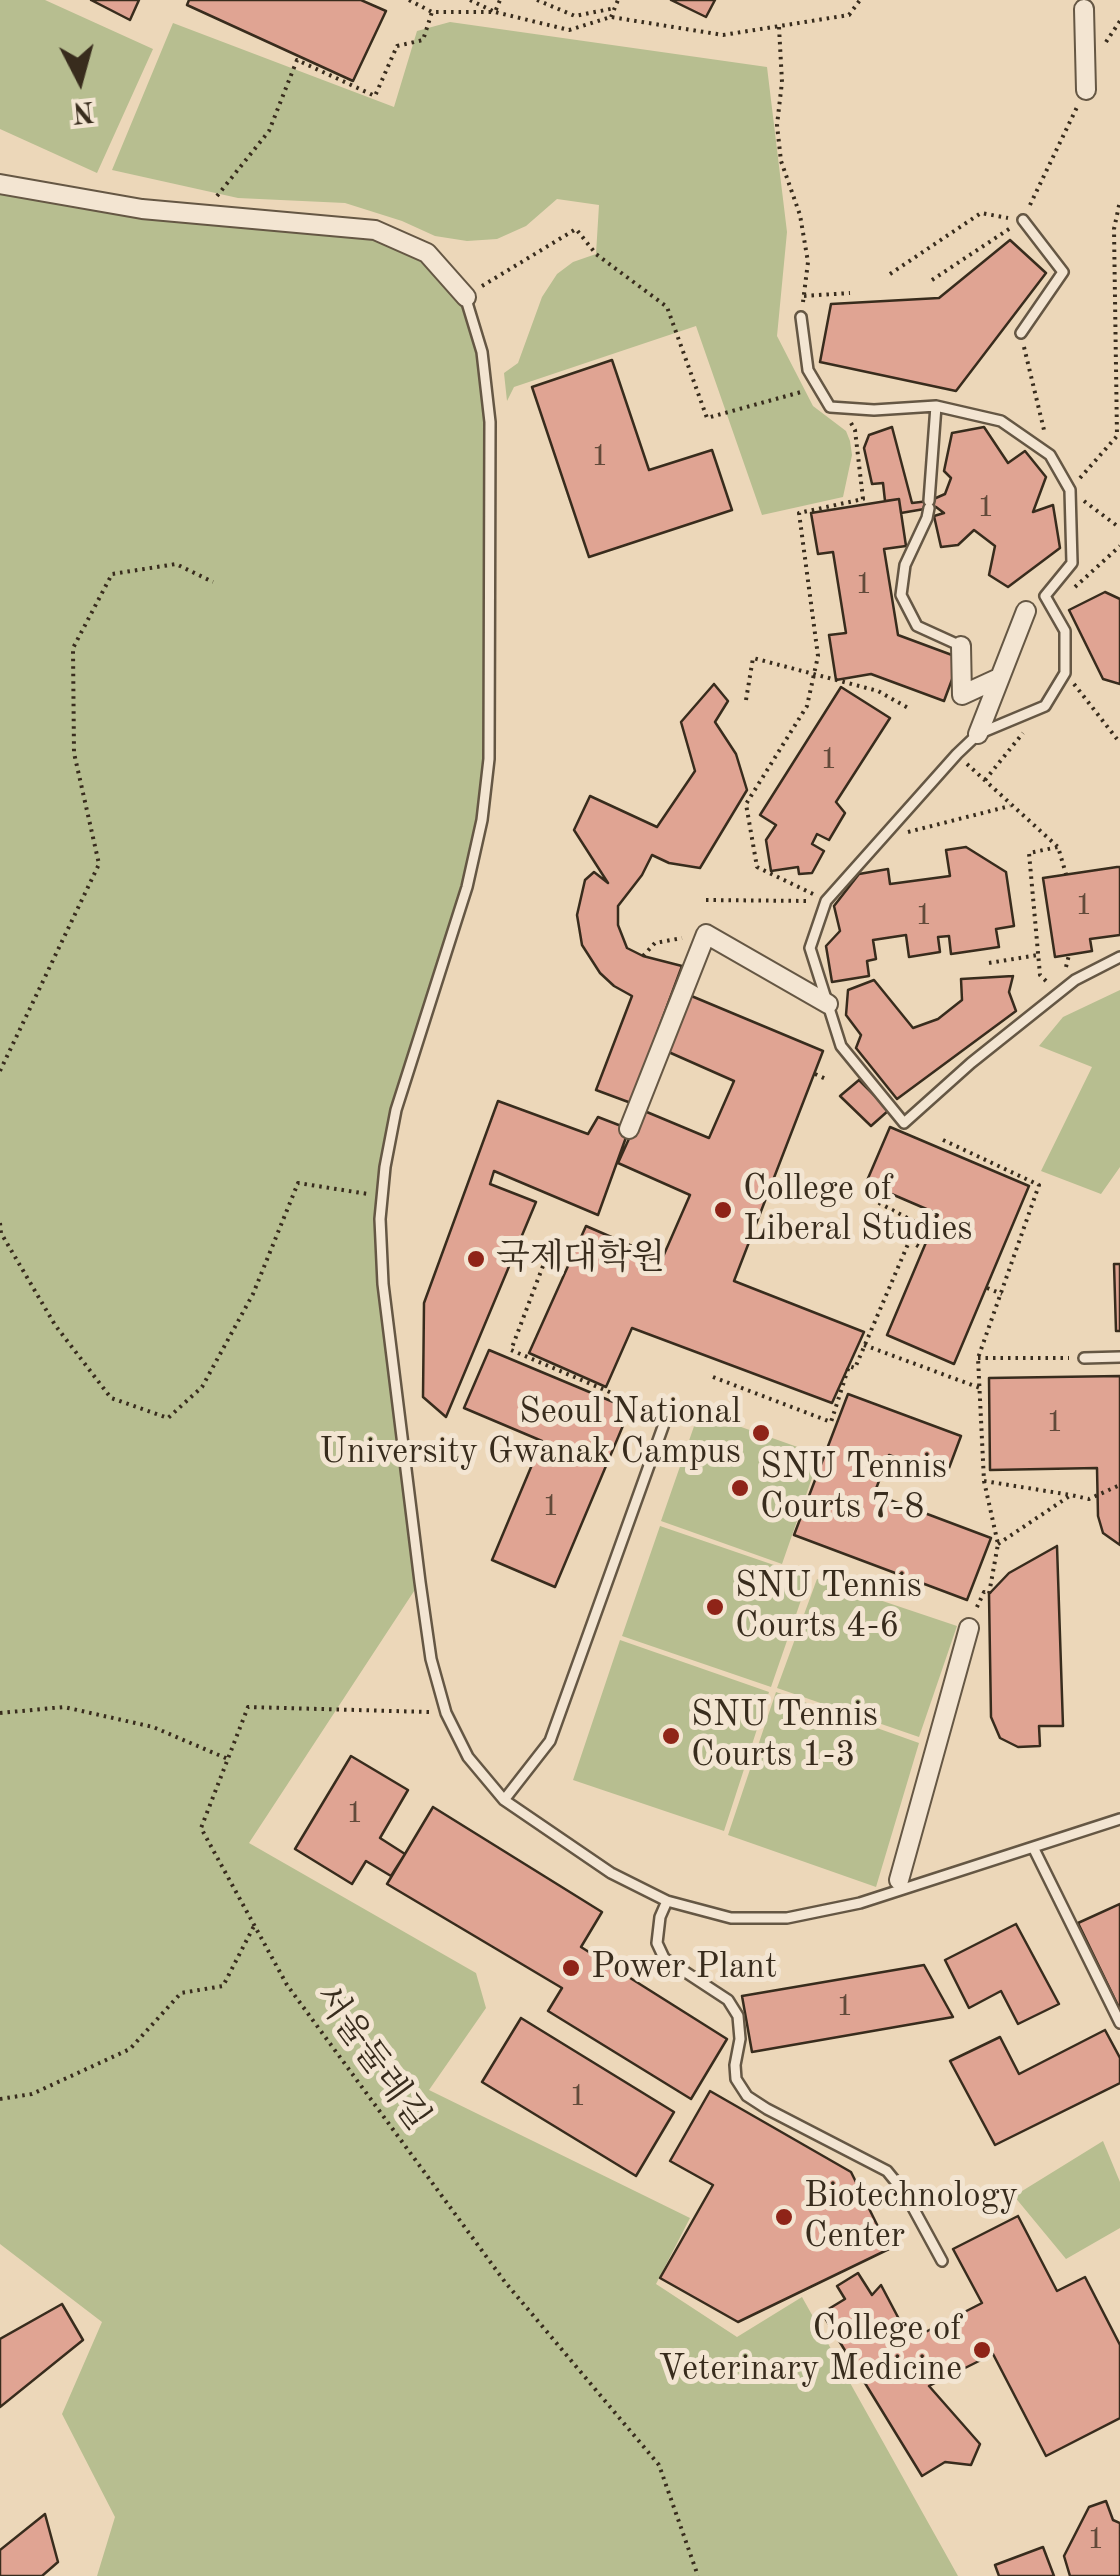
<!DOCTYPE html>
<html>
<head>
<meta charset="utf-8">
<style>
	body { margin:0 }
	#map { position:relative; width:1120px; height:2576px; overflow:hidden; background:#ecd7b9; font-family:"Old Standard TT",serif }
	canvas { display:block }
	.north { position:absolute; left:30px; top:30px; width:100px; height:100px; -webkit-text-stroke:8px #f3e5d2; paint-order:stroke; rotate:174deg; font-size:28px; font-weight:700; line-height:40px; text-align:center; color:#382c1d }
	.north::after { content:''; display:block; margin:auto; width:35px; height:45px; background:#382c1d; clip-path:polygon(50% 0,100% 100%,50% 72%,0 100%) }
</style>
</head>
<body>
<div id="map">
<canvas width="1120" height="2576"></canvas>
<div class="north">N</div>
</div>
<script>
const g = document.querySelector('canvas').getContext('2d');
g.lineJoin = 'round';
function paint(path, color) {
  g.fillStyle = color;
  g.fill(path, 'evenodd');
}
function shape(rows) {
  const path = new Path2D();
  for (const r of rows) {
    path.moveTo(r[0], r[1]);
    for (let i = 2; i < r.length; i += 2) path.lineTo(r[i], r[i + 1]);
  }
  return path;
}
function trace(path, color, width, dash) {
  g.strokeStyle = color;
  g.lineWidth = width;
  g.lineCap = dash ? 'butt' : 'round';
  g.setLineDash(dash || []);
  g.stroke(path);
}
function write(font, color, halo, rows, align = 'center') {
  g.font = font + ' "Old Standard TT","Noto Serif KR",serif';
  g.lineWidth = 10;
  g.setLineDash([]);
  g.textBaseline = 'middle';
  g.strokeStyle = halo;
  g.fillStyle = color;
  for (const [text, x, y, turn = 0] of rows) {
    g.save();
    g.translate(x, y);
    g.rotate((+turn || 0) * Math.PI / 180);
    g.textAlign = isNaN(turn) ? turn : align;
    if (halo) g.strokeText(text, 0, 0);
    g.fillText(text, 0, 0);
    g.restore();
  }
}
const green = shape([
	[0,0,45,0,153,49,97,173,0,129],
	[450,22,767,67,787,232,777,336,813,406,846,431,850,441,852,455,843,497,762,515,696,326,514,387,507,401,504,373,518,363,542,297,557,274,573,262,596,254,599,205,557,199,526,226,497,239,467,241,435,236,402,221,345,203,238,198,112,170,173,23,394,107,417,31],
	[0,184,316,223,427,253,466,297,482,352,490,422,492,695,482,820,396,1110,385,1167,383,1284,420,1582,249,1843,476,1973,486,2008,429,2090,690,2218,656,2284,737,2337,802,2297,958,2576,97,2576,115,2517,62,2414,102,2322,0,2244],
	[1120,990,1120,1167,1101,1194,1041,1171,1092,1067,1039,1046,1063,1017],
	[699,1412,820,1455,782,1564,661,1521],
	[660,1526,809,1577,771,1687,622,1636],
	[817,1579,957,1626,919,1737,777,1688],
	[620,1640,769,1692,724,1831,573,1780],
	[776,1692,919,1743,876,1887,728,1835],
	[1103,2141,1120,2182,1120,2228,1066,2259,1014,2196]
]);
const building = shape([
	[91,0,139,0,130,20,91,0],
	[189,0,361,0,386,11,353,81,187,5,189,0],
	[671,0,715,0,706,17,671,0],
	[1010,240,1046,273,956,391,820,362,831,304,939,298,1010,240],
	[612,360,649,470,712,450,732,510,589,557,532,387,612,360],
	[892,427,912,503,929,501,945,494,951,478,944,471,952,433,984,427,1008,463,1025,451,1046,477,1033,512,1053,505,1060,548,1008,587,989,575,995,546,974,530,958,545,941,547,934,516,944,513,936,507,901,513,899,499,885,501,883,483,872,484,864,448,869,435,892,427],
	[899,499,906,546,884,549,898,635,960,658,944,701,871,674,836,680,829,635,846,633,833,552,818,554,811,513,899,499],
	[1105,592,1120,599,1120,684,1103,679,1069,610,1105,592],
	[714,684,728,701,715,722,736,754,747,790,700,868,669,863,652,855,642,875,618,906,618,925,627,948,643,956,682,966,631,1103,596,1090,632,996,614,986,600,973,582,945,577,915,585,880,594,872,608,883,574,830,590,796,657,827,695,771,681,722,714,684],
	[841,687,890,718,836,802,845,813,829,840,817,834,812,844,824,851,812,873,799,874,798,867,771,871,766,840,776,825,760,815,841,687],
	[966,847,1006,872,1014,926,996,929,999,947,951,954,949,936,938,937,940,952,909,957,906,935,873,940,876,959,867,961,869,976,832,982,826,946,840,931,834,906,859,874,888,869,890,884,950,876,946,850,966,847],
	[1117,867,1120,867,1120,935,1090,939,1092,951,1055,957,1043,878,1117,867],
	[1013,976,1009,992,1016,1011,897,1099,856,1048,861,1035,846,1015,848,990,874,980,913,1028,938,1019,962,1000,961,979,1013,976],
	[689,995,823,1051,734,1281,864,1332,832,1403,632,1328,606,1387,529,1353,586,1226,662,1259,690,1195,618,1163,642,1110,709,1138,734,1081,664,1050,689,995],
	[859,1080,889,1110,871,1126,840,1096,859,1080],
	[498,1101,588,1134,598,1117,629,1129,598,1215,494,1171,490,1184,536,1202,446,1417,423,1397,424,1303,498,1101],
	[890,1127,1029,1186,954,1364,887,1335,938,1214,866,1183,890,1127],
	[1114,1264,1120,1264,1120,1331,1116,1331,1114,1264],
	[489,1350,630,1409,555,1587,492,1560,542,1441,464,1408,489,1350],
	[1120,1376,1120,1545,1103,1533,1098,1516,1097,1468,990,1470,989,1378,1120,1376],
	[848,1394,961,1436,946,1476,889,1455,874,1494,991,1538,967,1600,794,1535,848,1394],
	[1057,1546,1063,1726,1039,1726,1040,1746,1018,1747,1000,1738,991,1717,989,1594,1009,1573,1057,1546],
	[351,1756,408,1790,380,1838,405,1854,391,1876,366,1861,352,1884,295,1849,351,1756],
	[433,1807,602,1912,581,1947,727,2039,691,2099,548,2011,562,1988,387,1884,433,1807],
	[1120,1904,1120,2010,1078,1923,1120,1904],
	[1016,1924,1059,2004,1018,2024,1001,1991,969,2008,945,1960,1016,1924],
	[924,1965,953,2017,752,2052,742,1996,924,1965],
	[521,2018,674,2112,636,2176,482,2082,521,2018],
	[1105,2030,1120,2058,1120,2083,995,2145,950,2061,1000,2037,1019,2074,1105,2030],
	[710,2091,851,2172,889,2249,738,2322,660,2278,713,2185,670,2161,710,2091],
	[1018,2216,1057,2291,1085,2277,1120,2345,1120,2418,1046,2456,993,2354,929,2386,980,2444,971,2465,945,2462,922,2476,822,2313,845,2299,837,2286,858,2273,872,2295,881,2285,910,2340,982,2303,953,2249,1018,2216],
	[62,2304,83,2340,0,2407,0,2339,62,2304],
	[1106,2501,1113,2520,1120,2523,1120,2576,1070,2576,1064,2556,1089,2507,1106,2501],
	[45,2514,58,2562,42,2576,0,2576,0,2550,45,2514],
	[1043,2547,1054,2576,999,2576,995,2565,1043,2547]
]);
const path = shape([
	[409,0,432,12,495,12,569,30,611,17,723,35,849,15,860,0],
	[470,0,495,12,500,0],
	[537,0,575,16,615,8],
	[611,17,618,0],
	[779,27,782,82,777,125,781,161,800,215,808,262,803,302],
	[1106,42,1120,21],
	[217,196,269,131,297,60,375,96,397,46,423,40,432,12],
	[1030,205,1078,105],
	[890,274,981,213,1008,218],
	[932,280,1012,227],
	[482,286,576,229,596,254,667,307,707,418,801,392],
	[804,296,850,293],
	[1024,347,1044,430],
	[1080,478,1117,436,1114,229,1120,201],
	[1084,501,1120,528],
	[1075,587,1120,546],
	[1074,684,1117,739],
	[746,700,753,658,878,691,910,709],
	[967,764,1058,847,1066,874],
	[985,780,1023,733],
	[908,832,1010,806],
	[813,894,757,867,746,804,807,706,818,656,799,513,863,499,855,430,851,423],
	[706,900,811,901],
	[643,956,655,943,682,938],
	[989,963,1038,955],
	[1066,967,1069,955],
	[1046,981,1040,975,1029,853,1058,847],
	[0,1071,99,864,74,753,73,648,112,574,176,564,213,582],
	[815,1074,828,1080],
	[943,1140,1039,1185,978,1358,984,1481,998,1544,989,1594,984,1592,976,1609],
	[770,1190,783,1194],
	[0,1223,1,1233,55,1325,111,1398,168,1418,202,1387,253,1294,298,1183,368,1194],
	[910,1241,923,1249],
	[551,1245,511,1350,640,1405],
	[987,1288,1002,1294],
	[864,1345,980,1388],
	[978,1358,1069,1358],
	[713,1377,831,1422,849,1366,855,1368,917,1223,877,1202],
	[984,1481,1071,1495],
	[998,1544,1071,1495,1089,1499,1120,1485],
	[429,1712,248,1707,201,1828,287,1985,505,2282,659,2465,698,2576],
	[0,1713,64,1707,153,1727,228,1759],
	[0,2099,32,2094,130,2049,181,1993,223,1986,254,1926]
]);
const lane = shape([
	[465,296,482,352,490,422,489,759,482,820,467,887,396,1110,385,1167,380,1219,383,1284,420,1582,431,1659,446,1713,468,1757,504,1800,611,1873,667,1901,731,1918,787,1918,860,1903,1120,1819],
	[801,317,808,370,830,407,874,410,936,406,1001,421,1050,455,1070,490,1072,563,1045,596,1065,631,1065,673,1045,706,978,734,957,754,826,901,810,948,841,1046,904,1123,971,1063,1075,980,1120,957],
	[1021,333,1063,272,1023,220],
	[929,501,936,406],
	[929,508,927,518,905,565,901,595,917,626,961,646],
	[1084,1358,1120,1357],
	[504,1800,550,1741,669,1410],
	[1033,1847,1120,2023],
	[667,1901,660,1917,657,1943,664,1958,728,2000,738,2016,740,2039,735,2065,736,2079,747,2096,767,2109,887,2171,905,2193,942,2261]
]);
const street = shape([
	[1084,9,1086,90],
	[0,184,142,209,375,230,427,253,466,297],
	[961,646,962,695,999,678],
	[978,734,1026,611],
	[629,1129,706,934,828,1004],
	[899,1880,969,1628]
]);
const markers = [
	[723,1210,10,"#8f2418"],
	[476,1259,10,"#8f2418"],
	[761,1433,10,"#8f2418"],
	[740,1488,10,"#8f2418"],
	[715,1607,10,"#8f2418"],
	[671,1736,10,"#8f2418"],
	[571,1968,10,"#8f2418"],
	[784,2217,10,"#8f2418"],
	[982,2350,10,"#8f2418"]
];
const numberNames = [
	["1",600,457],
	["1",986,508],
	["1",864,585],
	["1",829,760],
	["1",1084,906],
	["1",924,916],
	["1",1055,1423],
	["1",551,1507],
	["1",355,1814],
	["1",845,2007],
	["1",578,2097],
	["1",1096,2540]
];
const poiNames = [
	["College of",743,1190],
	["Liberal Studies",743,1230],
	["국제대학원",496,1259],
	["Seoul National",741,1413,"right"],
	["University Gwanak Campus",741,1453,"right"],
	["SNU Tennis",760,1468],
	["Courts 7-8",760,1508],
	["SNU Tennis",735,1587],
	["Courts 4-6",735,1627],
	["SNU Tennis",691,1716],
	["Courts 1-3",691,1756],
	["Power Plant",591,1968],
	["Biotechnology",804,2197],
	["Center",804,2237],
	["College of",962,2330,"right"],
	["Veterinary Medicine",962,2370,"right"]
];
const streetNames = [
	["서울둘레길",371,2058,54]
];
paint(green, '#b7be90');
paint(building, '#e0a493');
trace(building, '#382c1d', 2.5);
trace(lane, '#655744', 14);
trace(street, '#655744', 22);
trace(path, '#382c1d', 4, [2.5, 5]);
trace(lane, '#f3e5d2', 9);
trace(street, '#f3e5d2', 18);
for (const [x, y, r, color] of markers) {
  const dot = new Path2D();
  dot.arc(x, y, r, 0, 2 * Math.PI);
  g.fillStyle = color;
  g.fill(dot);
  trace(dot, '#f3e5d2', 4);
}
write('30px', '#624a3a', null, numberNames);
write('35px', '#382c1d', '#f3e5d2', poiNames, 'left');
write('35px', '#382c1d', '#f3e5d2', streetNames);
</script>
</body>
</html>
